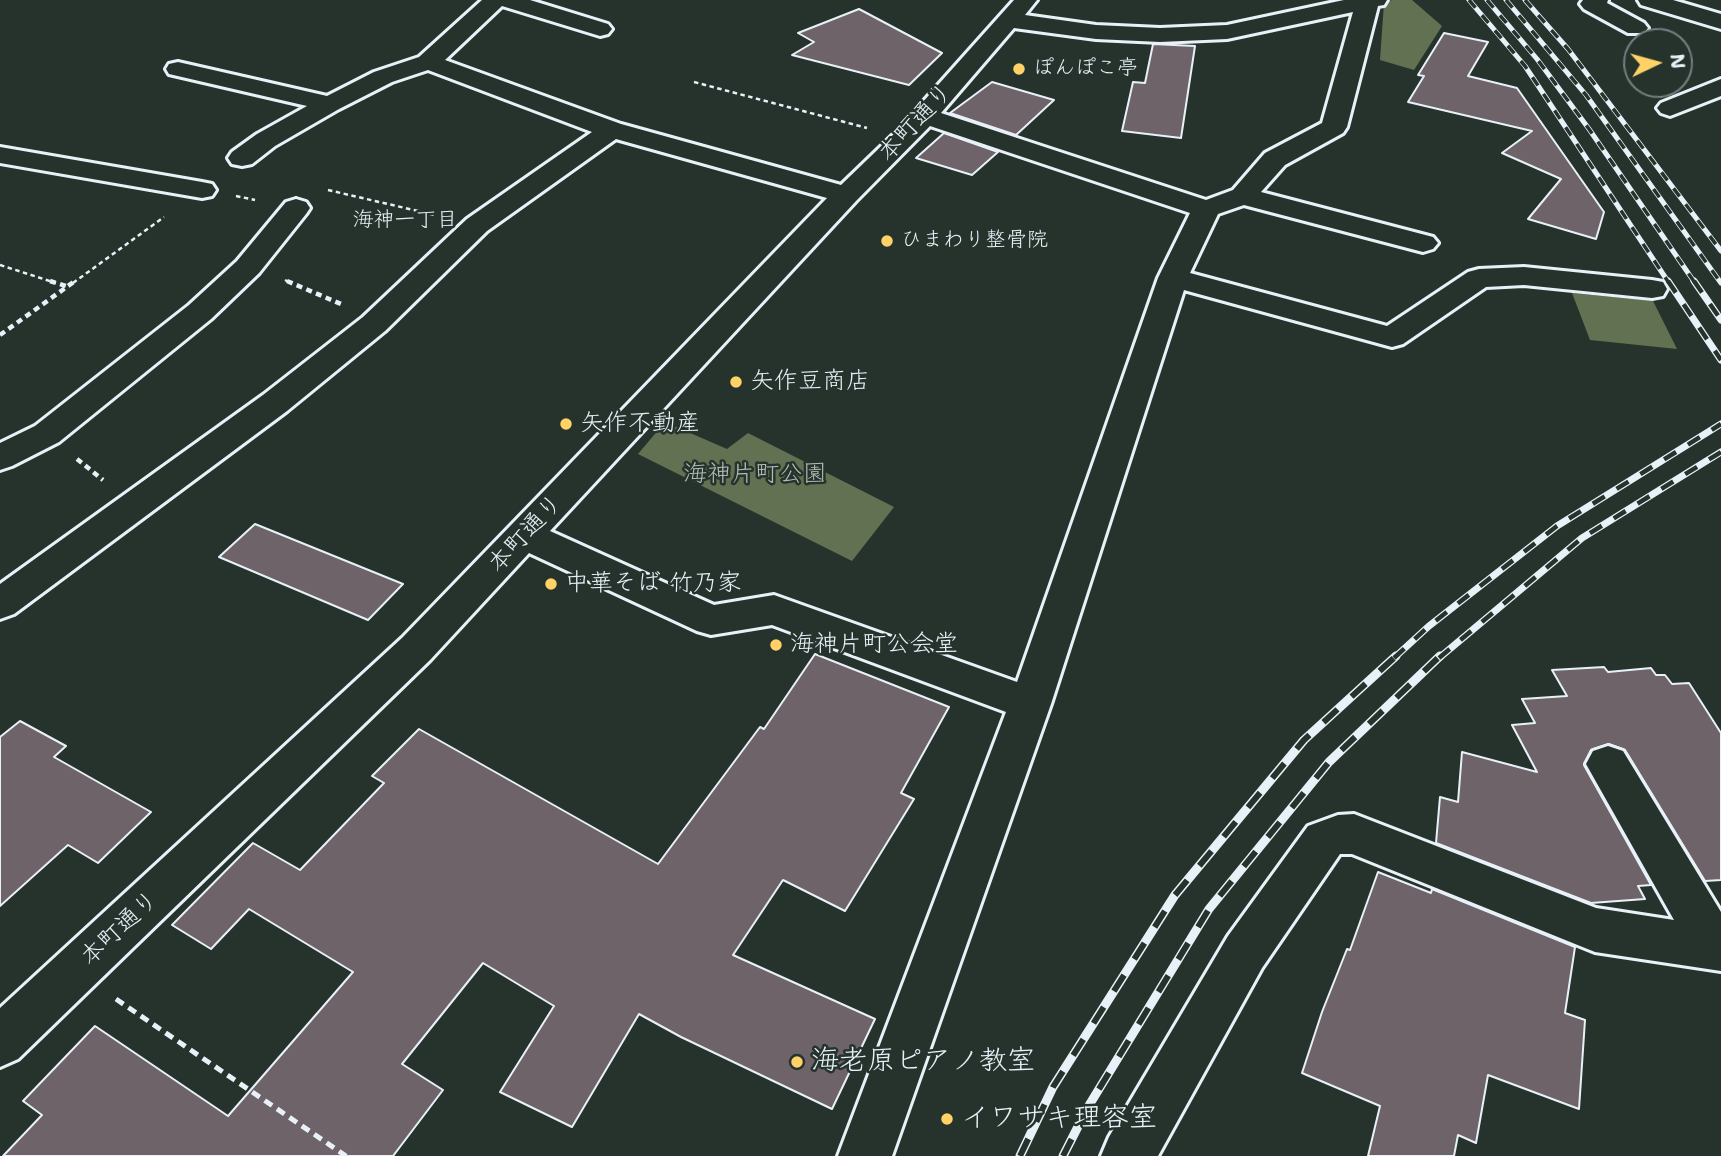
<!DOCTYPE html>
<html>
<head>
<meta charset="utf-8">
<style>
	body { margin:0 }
	#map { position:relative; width:1721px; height:1156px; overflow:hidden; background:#26332d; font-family:"Shantell Sans",sans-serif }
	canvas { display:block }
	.north { position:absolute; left:1623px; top:28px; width:70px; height:70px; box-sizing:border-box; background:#26332d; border:2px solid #747f7e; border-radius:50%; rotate:85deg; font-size:19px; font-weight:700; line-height:28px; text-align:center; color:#e8f1f8 }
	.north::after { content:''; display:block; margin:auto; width:24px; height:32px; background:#ffd166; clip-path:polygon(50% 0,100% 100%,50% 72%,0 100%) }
</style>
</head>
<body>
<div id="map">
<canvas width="1721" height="1156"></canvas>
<div class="north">N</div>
</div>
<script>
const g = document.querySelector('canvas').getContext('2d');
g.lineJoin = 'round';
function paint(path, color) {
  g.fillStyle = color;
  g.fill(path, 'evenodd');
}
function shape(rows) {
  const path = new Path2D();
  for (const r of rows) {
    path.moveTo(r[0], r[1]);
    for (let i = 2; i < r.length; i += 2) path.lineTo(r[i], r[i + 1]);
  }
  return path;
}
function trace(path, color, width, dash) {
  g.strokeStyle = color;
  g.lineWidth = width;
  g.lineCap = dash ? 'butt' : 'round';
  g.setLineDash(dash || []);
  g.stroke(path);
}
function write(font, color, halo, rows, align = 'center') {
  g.font = font + ' "Shantell Sans","Klee One",sans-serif';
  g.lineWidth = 5;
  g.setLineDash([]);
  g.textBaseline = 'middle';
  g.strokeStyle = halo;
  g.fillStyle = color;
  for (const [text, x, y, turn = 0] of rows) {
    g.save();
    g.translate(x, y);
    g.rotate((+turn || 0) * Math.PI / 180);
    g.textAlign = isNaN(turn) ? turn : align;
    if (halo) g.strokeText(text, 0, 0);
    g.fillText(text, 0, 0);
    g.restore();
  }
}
const green = shape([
	[1392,0,1412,0,1442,26,1414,70,1380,60,1384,3],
	[1572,293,1653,301,1677,349,1590,340],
	[665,422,727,449,748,433,894,507,852,561,638,454]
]);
const building = shape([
	[859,9,942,53,909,85,792,55,814,42,798,33,859,9],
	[1444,33,1488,42,1468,76,1517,88,1604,212,1596,239,1528,219,1561,179,1502,153,1532,131,1408,102,1424,76,1418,75,1444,33],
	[1153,44,1195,46,1181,138,1122,131,1133,82,1145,83,1153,44],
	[992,82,1054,100,1016,135,950,113,992,82],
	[944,133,998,152,972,175,916,158,944,133],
	[255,524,403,584,368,620,219,557,255,524],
	[815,654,949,707,901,793,914,799,845,911,783,880,733,955,875,1019,832,1109,681,1037,639,1014,572,1127,500,1092,554,1006,483,963,402,1064,443,1090,393,1156,3,1156,42,1115,23,1101,95,1026,228,1116,353,972,249,909,211,949,172,925,253,843,300,870,384,783,372,776,419,729,658,864,760,727,764,729,815,654],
	[1604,667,1608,672,1651,668,1656,675,1665,675,1672,684,1689,683,1721,733,1721,880,1705,881,1625,750,1609,744,1591,750,1584,765,1651,885,1638,886,1645,899,1591,903,1436,843,1440,797,1458,802,1462,752,1537,772,1512,725,1535,723,1522,699,1567,696,1552,670,1604,667],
	[20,721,66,746,54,757,151,812,98,863,68,845,0,906,0,737,20,721],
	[1378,872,1431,893,1432,889,1575,947,1565,1013,1585,1020,1579,1109,1488,1075,1476,1143,1458,1135,1454,1156,1368,1156,1380,1106,1302,1073,1322,1012,1347,949,1350,950,1378,872]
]);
const pathFar2 = shape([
	[694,82,867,128],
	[328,190,435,215],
	[236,196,255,200],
	[0,265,56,283],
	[285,280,291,283],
	[73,283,164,217]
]);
const pathFar1 = shape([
	[50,281,66,286],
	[287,281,341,304],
	[0,335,75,281],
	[77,459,103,480]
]);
const path = shape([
	[116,999,346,1156]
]);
const minor = shape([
	[482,0,530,0,608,24,612,29,608,34,600,36,502,6,445,60,621,124,841,185,896,132,1014,0,1037,0,1025,15,1096,25,1160,28,1227,25,1344,0,1387,0,1384,5,1378,6,1347,127,1343,133,1285,165,1261,192,1433,237,1438,243,1433,249,1423,252,1244,205,1218,214,1190,273,1387,326,1468,272,1479,269,1524,267,1652,280,1663,282,1667,289,1663,296,1652,298,1524,285,1486,287,1403,344,1392,347,1184,290,1051,704,892,1156,838,1156,1006,712,772,625,711,635,697,631,529,553,430,660,18,1059,0,1067,0,1008,402,638,827,198,616,139,487,231,385,331,287,411,14,614,0,619,0,584,263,395,363,317,467,219,592,132,428,70,392,82,339,109,275,146,252,164,242,166,232,164,228,158,232,152,257,134,307,106,169,74,166,69,169,64,178,62,327,96,374,72,419,57,482,0],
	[1353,12,1322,123,1265,153,1233,190,1206,200,941,113,1014,28,1096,39,1160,42,1227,39,1353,12],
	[930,126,1190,213,1158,278,1017,682,774,595,714,605,550,531,856,201,930,126],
	[1583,0,1608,0,1607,3,1644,23,1648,28,1644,33,1628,33,1584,9,1580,4,1583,0],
	[1638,0,1673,0,1721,14,1721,29,1641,5,1638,0],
	[1721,79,1721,96,1670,116,1661,113,1657,108,1661,103,1721,79],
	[0,147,202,182,212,184,216,190,212,196,202,198,0,163,0,147],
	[296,199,306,202,310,208,306,214,259,273,211,319,59,442,12,466,0,470,0,443,35,426,189,305,237,261,286,202,296,199],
	[1608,746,1623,751,1721,912,1721,971,1595,952,1352,854,1340,854,1262,968,1158,1156,1101,1156,1109,1137,1228,936,1308,826,1338,815,1354,814,1596,908,1674,920,1586,764,1593,751,1608,746]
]);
const railFar2 = shape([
	[1469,0,1525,66,1669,283],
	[1487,0,1537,59,1589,129,1695,283],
	[1506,0,1586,95,1721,283],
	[1525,0,1568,49,1721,251]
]);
const railFar1 = shape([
	[1668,281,1721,360],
	[1694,281,1721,320],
	[1394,658,1429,626,1557,526,1721,424],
	[1439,658,1582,538,1721,452]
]);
const rail = shape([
	[1020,1156,1053,1087,1175,895,1304,740,1396,656],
	[1063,1156,1088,1107,1209,909,1329,762,1440,656]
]);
const markers = [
	[1019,69,7,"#ffd166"],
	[887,241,7,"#ffd166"],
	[736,382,7,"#ffd166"],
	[566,424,7,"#ffd166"],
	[551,584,7,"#ffd166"],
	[776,645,7,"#ffd166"],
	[797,1062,7,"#ffd166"],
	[947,1119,7,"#ffd166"]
];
const farPoinames = [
	["ぽんぽこ亭",1033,69],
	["ひまわり整骨院",901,241]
];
const farNeighbourhoodnames = [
	["海神一丁目",405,221]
];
const streetNames = [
	["本町通り",916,123,-47],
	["本町通り",526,534,-47],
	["本町通り",120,929,-43]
];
const poiNames = [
	["矢作豆商店",750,382],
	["矢作不動産",580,424],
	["中華そば 竹乃家",565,584],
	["海神片町公会堂",790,645]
];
const parkNames = [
	["海神片町公園",755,475]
];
const nearPoinames = [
	["海老原ピアノ教室",811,1062],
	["イワサキ理容室",961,1119]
];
paint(green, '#637153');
paint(building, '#6d6369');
trace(building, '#e8f1f8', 2);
trace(minor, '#e8f1f8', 6);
trace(pathFar2, '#e8f1f8', 2.5, [4.5, 3.5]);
trace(pathFar1, '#e8f1f8', 4.5, [6, 4.5]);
trace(path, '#e8f1f8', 5, [9, 6]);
paint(minor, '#26332d');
trace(railFar2, '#e8f1f8', 5);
trace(railFar1, '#e8f1f8', 7);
trace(rail, '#e8f1f8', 9);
trace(railFar2, '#26332d', 3.5, [10]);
trace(railFar1, '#26332d', 4.5, [14]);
trace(rail, '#26332d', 6, [19]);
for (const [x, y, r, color] of markers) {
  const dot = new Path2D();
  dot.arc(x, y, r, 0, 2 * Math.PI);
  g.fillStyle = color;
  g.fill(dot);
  trace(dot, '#26332d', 2.5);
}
write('21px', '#e8f1f8', '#26332d', farPoinames, 'left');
write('21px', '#e8f1f8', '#26332d', farNeighbourhoodnames);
write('24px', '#e8f1f8', '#26332d', streetNames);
write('24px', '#e8f1f8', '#26332d', poiNames, 'left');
write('24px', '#b3beb6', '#26332d', parkNames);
write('28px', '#e8f1f8', '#26332d', nearPoinames, 'left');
</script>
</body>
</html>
